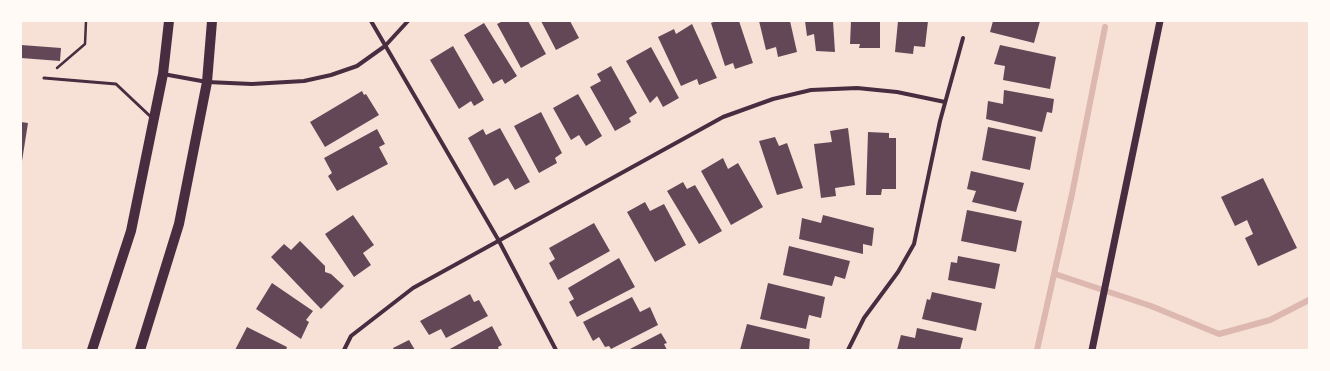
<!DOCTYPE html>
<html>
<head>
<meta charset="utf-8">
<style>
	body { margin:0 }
	#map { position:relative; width:1330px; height:371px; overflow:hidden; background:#f7e1d7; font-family:"Roboto Condensed",sans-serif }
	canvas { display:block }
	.frame { position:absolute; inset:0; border:22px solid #fffaf5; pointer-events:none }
</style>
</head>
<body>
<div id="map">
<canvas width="1330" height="371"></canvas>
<div class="frame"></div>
</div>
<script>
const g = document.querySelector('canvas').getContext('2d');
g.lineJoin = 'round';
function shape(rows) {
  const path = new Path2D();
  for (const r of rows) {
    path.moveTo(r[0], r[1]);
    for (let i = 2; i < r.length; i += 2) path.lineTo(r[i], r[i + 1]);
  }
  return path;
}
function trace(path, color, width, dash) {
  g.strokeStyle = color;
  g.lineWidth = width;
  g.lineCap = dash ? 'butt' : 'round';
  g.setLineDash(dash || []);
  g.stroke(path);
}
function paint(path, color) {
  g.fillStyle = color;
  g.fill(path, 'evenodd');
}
const stream = shape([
	[1055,274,1151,306,1219,334,1270,320,1309,300],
	[1037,350,1072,194,1105,27]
]);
const building = shape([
	[503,21,528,21,546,54,521,68,497,24],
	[541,21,570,21,579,38,556,50],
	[716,21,739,21,753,63,735,69,733,63,725,66,711,23],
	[759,21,790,21,797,52,778,57,776,47,766,50],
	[805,21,833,21,835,52,816,51,814,34,807,36],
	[851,21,880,21,880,48,859,48,860,44,850,44],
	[898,21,928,21,925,47,914,46,913,54,895,52],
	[993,21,1040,21,1034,43,990,32],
	[484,23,517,76,505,84,502,79,493,84,464,35],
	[692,24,717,78,699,85,697,79,681,86,658,37,674,29,676,34],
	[21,45,61,48,60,61,21,58],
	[1000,45,1056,57,1050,89,1003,80,1005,66,994,64],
	[453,46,484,100,474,106,471,101,459,109,430,60],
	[651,47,679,98,663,107,657,96,650,103,626,61],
	[611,66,637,113,629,118,631,122,615,131,590,87,601,81,597,74],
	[1004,90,1054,99,1052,113,1047,112,1042,132,986,119,988,101,1003,104],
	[362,91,364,95,366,94,379,115,325,147,310,122],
	[578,94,602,136,586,146,579,135,571,140,553,108],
	[541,112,562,153,555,158,557,163,539,173,514,126],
	[21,122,28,123,22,161,21,161],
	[988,127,1036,137,1030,170,982,160],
	[500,128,530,182,515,190,508,178,494,186,468,138,483,129,486,135],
	[848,128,855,185,835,188,836,196,821,198,814,144,832,142,830,131],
	[377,129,385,144,379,147,388,164,337,191,328,176,332,173,324,158],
	[868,132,889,133,889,138,896,138,896,189,882,189,881,195,866,195],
	[775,137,779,146,787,143,803,188,777,195,759,141],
	[723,158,728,169,738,163,763,207,731,225,701,171],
	[971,171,1024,183,1016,212,972,202,976,191,967,189],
	[1263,178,1297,248,1258,266,1245,238,1253,234,1247,220,1235,226,1221,197],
	[683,182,687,189,695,185,722,231,699,244,667,191],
	[645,202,650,211,664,204,686,245,655,262,627,212],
	[967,210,1022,221,1016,252,961,241],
	[353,215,374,245,363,253,371,265,354,277,325,234],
	[823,215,874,228,872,246,863,244,863,254,799,239,802,218,821,223],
	[594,223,610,251,558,280,549,263,555,259,549,248],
	[300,241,325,266,325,272,331,274,344,286,321,309,271,257,284,244,291,250],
	[789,246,850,261,845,279,835,276,832,286,783,275],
	[958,256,1000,264,995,289,948,280,951,262,957,263],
	[619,258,635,287,577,317,569,302,574,299,568,288],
	[272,283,313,311,306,320,309,322,301,339,256,309],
	[768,283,825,297,821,318,809,315,806,329,760,319],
	[932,292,982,303,976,331,922,319,927,299,930,300],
	[470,294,474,302,479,300,488,316,446,338,441,329,429,335,420,321],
	[632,297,640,312,650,307,658,325,611,349,609,346,605,347,599,337,593,341,583,322],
	[747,324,810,339,809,350,740,350],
	[492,326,502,345,498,347,499,350,448,350],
	[247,327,287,347,286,350,235,350],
	[917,328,963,338,960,350,897,350,901,335,915,338],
	[661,333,667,343,664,344,667,350,628,350],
	[409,340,415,350,394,350,393,348]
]);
const path = shape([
	[57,68,85,44,86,21]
]);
const service = shape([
	[44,78,116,84,151,117]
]);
const minor = shape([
	[371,21,499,241,556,350],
	[163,74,207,82,252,84,304,81,331,75,357,66,385,46,408,21],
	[344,350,351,336,413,288,723,117,773,99,811,90,857,88,897,92,945,102],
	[848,350,864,318,898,272,914,244,940,121,963,38]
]);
const tertiary = shape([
	[1092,350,1160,21]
]);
const primary = shape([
	[92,350,131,231,163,74,169,21],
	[140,350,179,224,207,82,212,21]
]);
trace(stream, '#dcb8b0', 6);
paint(building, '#644757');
trace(path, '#4a2c40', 2.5);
trace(service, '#4a2c40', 3);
trace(minor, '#4a2c40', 4);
trace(tertiary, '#4a2c40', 7);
trace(primary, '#4a2c40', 10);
</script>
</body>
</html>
